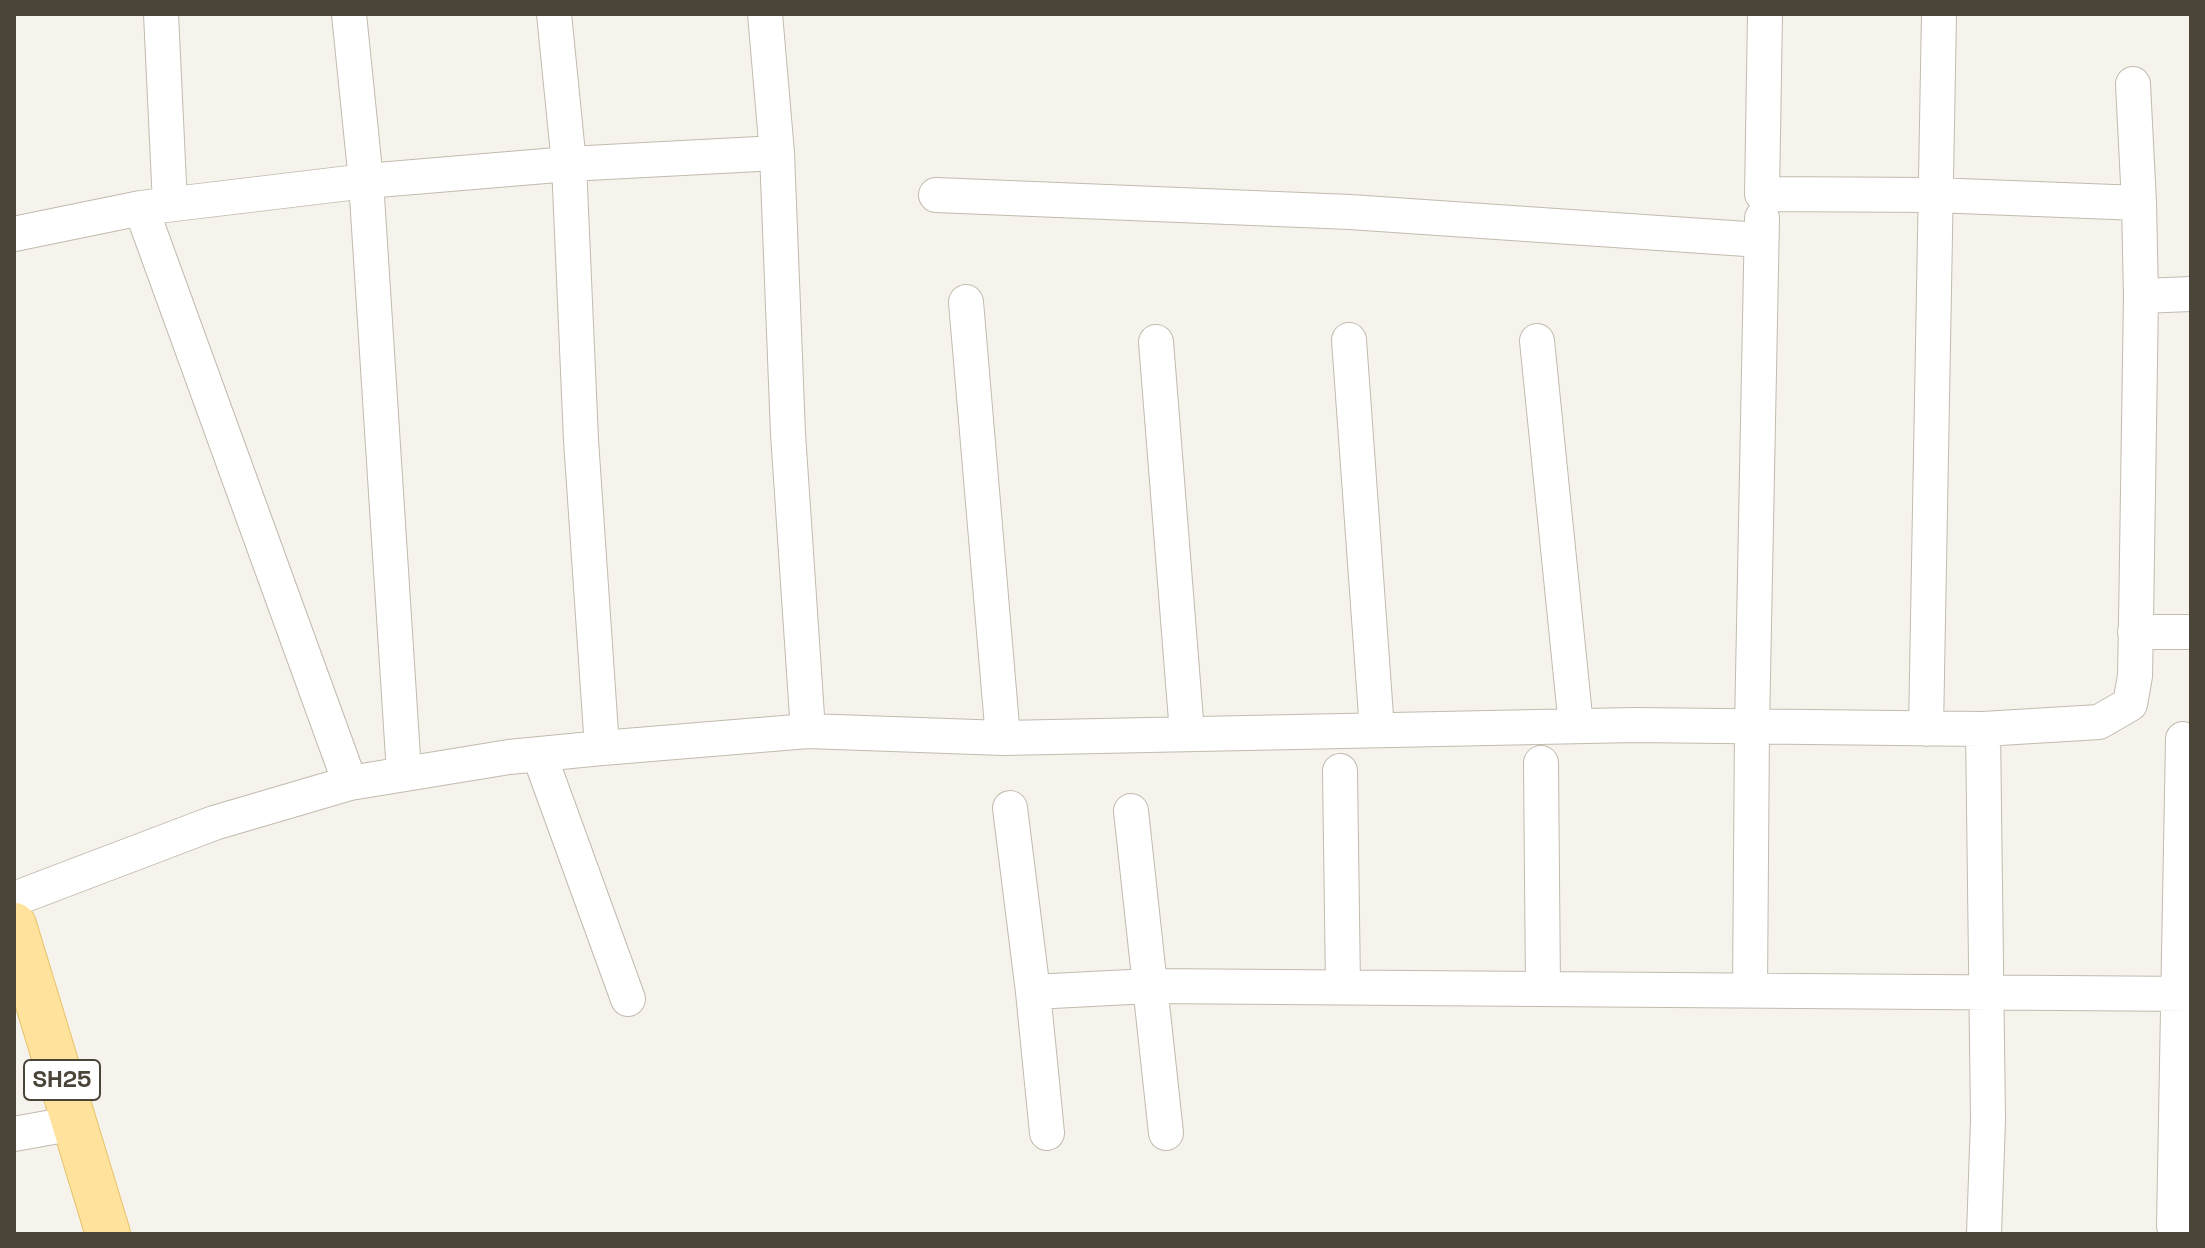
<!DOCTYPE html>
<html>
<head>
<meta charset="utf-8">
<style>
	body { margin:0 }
	#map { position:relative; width:2205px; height:1248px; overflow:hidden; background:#f6f3ec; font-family:"Space Grotesk",sans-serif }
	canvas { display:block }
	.frame { position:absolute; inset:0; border:16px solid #4b4439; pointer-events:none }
</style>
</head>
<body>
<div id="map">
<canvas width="2205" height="1248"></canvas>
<div class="frame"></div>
</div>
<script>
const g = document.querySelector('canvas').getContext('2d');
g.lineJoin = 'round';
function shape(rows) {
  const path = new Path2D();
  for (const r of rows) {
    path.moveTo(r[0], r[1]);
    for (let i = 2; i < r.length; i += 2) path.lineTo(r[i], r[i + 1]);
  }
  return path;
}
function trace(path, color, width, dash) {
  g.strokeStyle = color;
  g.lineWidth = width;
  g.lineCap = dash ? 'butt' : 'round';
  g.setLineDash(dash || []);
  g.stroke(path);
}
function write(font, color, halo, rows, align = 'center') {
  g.font = font + ' "Space Grotesk",sans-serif';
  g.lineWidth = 6;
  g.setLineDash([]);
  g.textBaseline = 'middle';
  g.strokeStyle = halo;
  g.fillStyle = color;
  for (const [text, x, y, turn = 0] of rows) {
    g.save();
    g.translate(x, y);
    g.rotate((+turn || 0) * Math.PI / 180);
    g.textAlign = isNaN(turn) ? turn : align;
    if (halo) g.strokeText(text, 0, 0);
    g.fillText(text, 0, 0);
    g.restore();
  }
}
const street = shape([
	[161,14,170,204],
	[349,14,366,181,404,773],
	[554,14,569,164,581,440,602,748],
	[765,14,777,153,788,434,808,731],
	[1765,14,1762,194,1934,195,2139,203,2141,296,2136,621,2135,676,2130,704,2099,722,1983,729,1988,1120,1984,1234],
	[2133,84,2139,203],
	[936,195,1350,212,1761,240],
	[141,208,350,783],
	[14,234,141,208,366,181,569,164,777,153],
	[2141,296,2191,294],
	[966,302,1003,738],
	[1349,340,1377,730],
	[1537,341,1576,726],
	[1156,342,1187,733],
	[2135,632,2191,632],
	[1926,729,1939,14],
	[539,754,628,999],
	[1541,763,1543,989],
	[1340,771,1343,987],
	[1010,808,1033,992,1047,1133],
	[1131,811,1166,1133],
	[14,899,214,823,350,783,509,757,602,748,808,731,1003,738,1635,725,1983,729],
	[1750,990,1752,727,1762,218],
	[1033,992,1149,986,2191,994],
	[14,1134,75,1123],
	[2174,1226,2183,739]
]);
const primary = shape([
	[14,925,108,1234]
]);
const shields = [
	[62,1080,76]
];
const shieldNames = [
	["SH25",62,1080]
];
trace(street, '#c2bbae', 36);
trace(primary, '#e6c16a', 46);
trace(street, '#fff', 34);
trace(primary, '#ffe39c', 44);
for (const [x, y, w] of shields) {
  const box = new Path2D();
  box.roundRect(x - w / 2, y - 20, w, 40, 6);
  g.fillStyle = '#fff';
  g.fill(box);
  trace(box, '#4b4439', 2);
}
write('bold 24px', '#4b4439', null, shieldNames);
</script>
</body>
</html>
